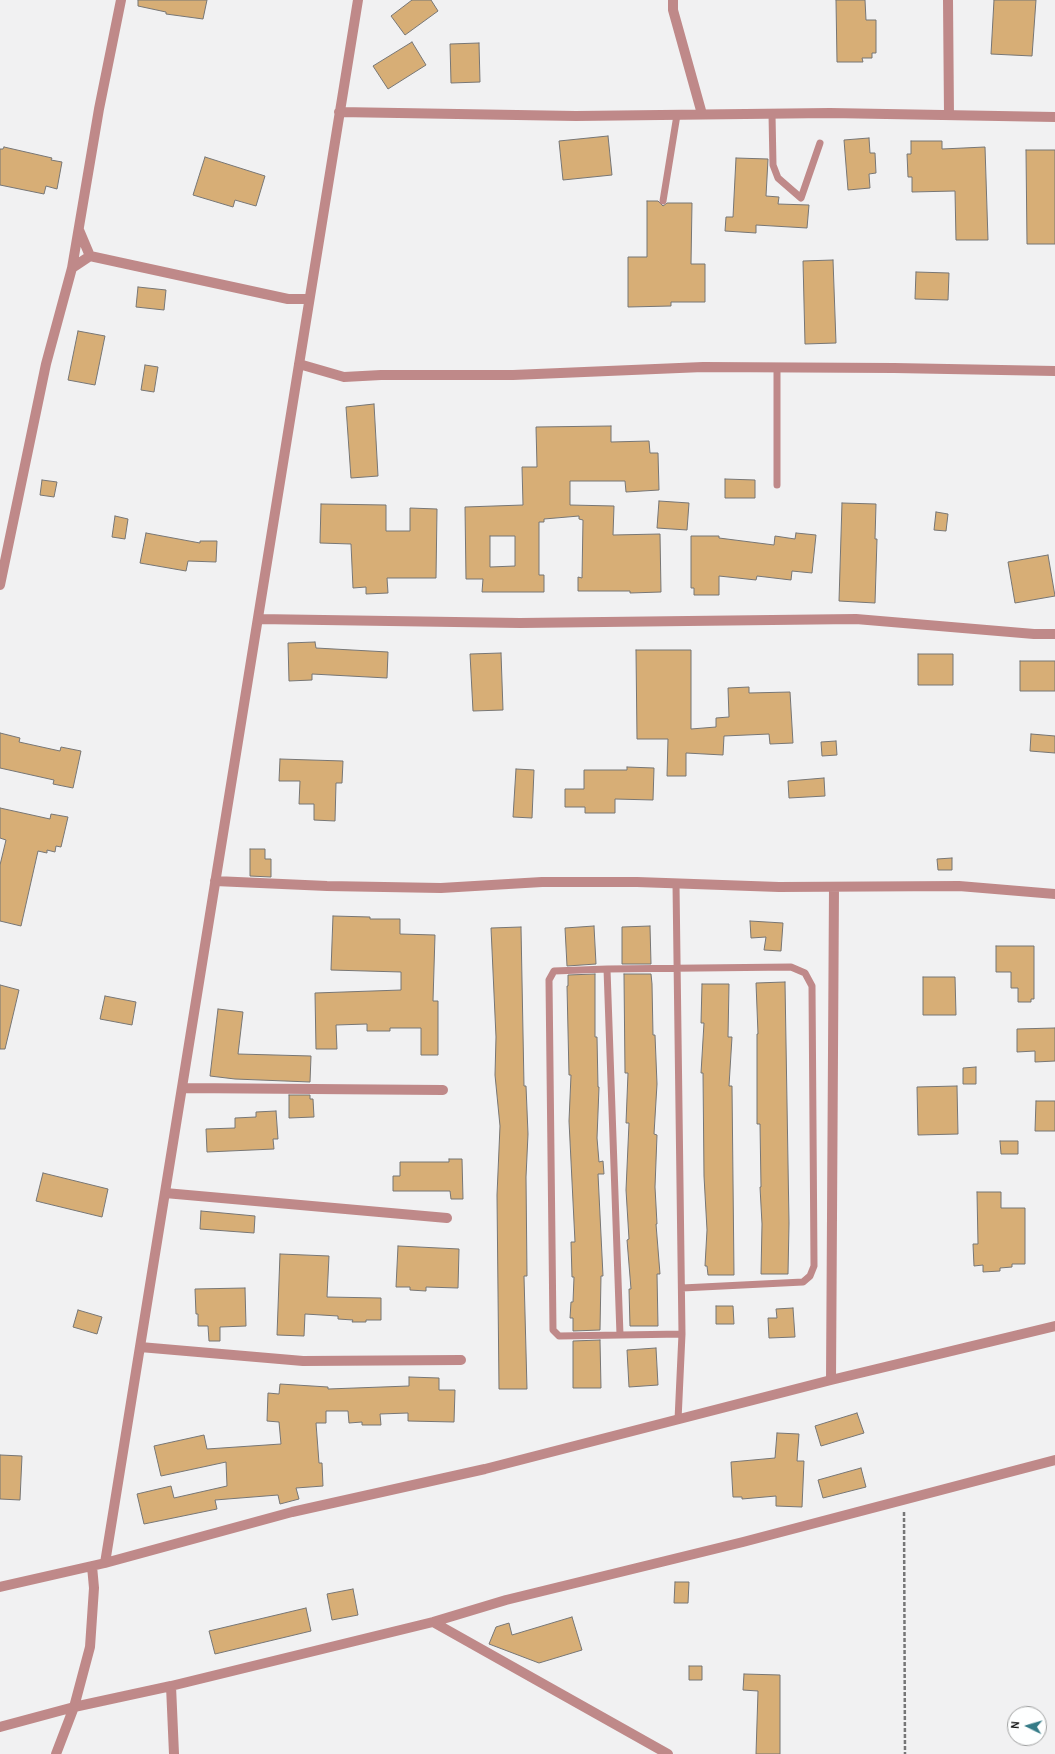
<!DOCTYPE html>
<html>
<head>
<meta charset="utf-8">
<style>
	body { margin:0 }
	#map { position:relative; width:1055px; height:1754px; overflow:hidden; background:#f1f1f2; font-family:Karla,sans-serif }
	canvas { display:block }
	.north { position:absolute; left:1007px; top:1706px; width:40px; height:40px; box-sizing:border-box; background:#feffff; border:1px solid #9fa0a0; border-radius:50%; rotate:275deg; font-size:11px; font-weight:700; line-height:16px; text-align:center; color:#111 }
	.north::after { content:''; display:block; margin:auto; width:14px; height:18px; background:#357b87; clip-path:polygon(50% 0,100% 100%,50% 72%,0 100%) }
</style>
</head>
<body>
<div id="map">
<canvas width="1055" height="1754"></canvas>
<div class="north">N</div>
</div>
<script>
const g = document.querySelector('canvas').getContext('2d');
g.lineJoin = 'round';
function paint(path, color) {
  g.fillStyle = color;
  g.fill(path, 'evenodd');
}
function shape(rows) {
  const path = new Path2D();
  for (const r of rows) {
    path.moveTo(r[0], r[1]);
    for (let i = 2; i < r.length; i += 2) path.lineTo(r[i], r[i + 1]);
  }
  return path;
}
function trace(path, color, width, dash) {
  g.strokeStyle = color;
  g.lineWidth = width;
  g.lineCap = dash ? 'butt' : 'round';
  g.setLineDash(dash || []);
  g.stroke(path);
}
const building = shape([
	[138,0,207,0,203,19,166,14,166,12,138,6,138,0],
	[412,0,431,0,438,11,405,35,391,16,412,0],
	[836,0,865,0,866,20,876,20,876,53,872,53,872,58,862,58,863,62,837,62,836,0],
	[994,0,1036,0,1032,56,991,54,994,0],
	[412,42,426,65,388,89,373,66,412,42],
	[479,43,480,82,451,83,450,44,479,43],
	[608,136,612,175,563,180,559,141,608,136],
	[869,138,870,153,875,153,876,173,869,174,870,188,848,190,844,140,869,138],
	[911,141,942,141,942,149,985,147,988,240,956,240,955,191,912,192,912,177,908,177,907,154,911,154,911,141],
	[4,147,52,158,51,160,62,162,57,189,46,186,44,194,0,185,0,149,3,149,4,147],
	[1026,150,1055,150,1055,244,1027,244,1026,150],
	[205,157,265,176,256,206,235,200,233,207,193,195,205,157],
	[736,158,768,159,766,196,779,197,778,204,809,205,807,228,756,225,756,233,725,231,726,217,733,217,736,158],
	[647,201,658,201,663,206,667,203,692,203,691,264,705,264,705,302,671,302,671,306,628,307,628,257,647,257,647,201],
	[833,260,836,343,805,344,803,261,833,260],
	[916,272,949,273,948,300,915,299,916,272],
	[138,287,166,290,164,310,136,307,138,287],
	[78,331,105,336,95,385,68,380,78,331],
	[145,365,158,367,154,392,141,390,145,365],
	[374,404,378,476,351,478,346,407,374,404],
	[611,426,611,442,649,441,650,453,658,453,659,490,626,492,625,481,570,481,570,505,614,506,613,535,660,534,661,592,630,593,630,591,578,591,578,577,582,578,583,520,579,519,579,516,544,519,544,522,539,522,539,575,544,575,544,592,482,592,483,579,466,579,465,507,523,505,522,467,537,467,536,427,611,426],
	[490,536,515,536,515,566,490,567,490,536],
	[725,479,755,480,755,498,725,498,725,479],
	[42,480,57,482,54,497,40,495,42,480],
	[659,501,689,503,687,530,657,528,659,501],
	[842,503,876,504,875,539,877,539,875,603,839,601,842,503],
	[321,504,386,505,386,531,410,531,410,508,437,509,436,578,387,578,388,593,366,594,366,587,353,588,351,544,320,543,321,504],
	[936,512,948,514,946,531,934,530,936,512],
	[115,516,128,519,125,539,112,537,115,516],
	[146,533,200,543,200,541,217,541,216,562,188,561,186,571,140,563,146,533],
	[796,533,816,535,812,573,792,571,791,580,757,576,756,580,719,576,719,595,694,595,694,588,691,588,691,536,719,536,719,538,774,545,775,536,795,539,796,533],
	[1048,555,1055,596,1015,603,1008,562,1048,555],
	[315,642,316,648,388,652,387,678,312,674,312,680,289,681,288,643,315,642],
	[636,650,691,650,691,729,716,727,716,718,729,717,728,688,749,687,749,693,790,692,793,743,770,744,769,734,724,736,723,755,686,753,686,776,667,776,668,739,637,739,636,650],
	[501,653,503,710,473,711,470,654,501,653],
	[918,654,953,654,953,685,918,685,918,654],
	[1020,661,1055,661,1055,691,1020,691,1020,661],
	[0,733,20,738,19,742,60,751,61,747,81,751,73,788,53,784,54,780,0,768,0,733],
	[1031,734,1055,736,1055,753,1030,751,1031,734],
	[836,741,837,755,822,756,821,742,836,741],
	[280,759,343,761,342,783,336,783,335,821,314,820,314,804,299,804,300,781,279,781,280,759],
	[627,767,654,768,653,800,615,799,615,813,585,813,585,807,565,807,565,789,584,789,584,770,627,770,627,767],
	[516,769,534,770,532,818,513,817,516,769],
	[824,778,825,796,789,798,788,781,824,778],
	[0,808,50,819,51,814,68,817,61,847,56,846,55,852,47,850,47,853,38,851,21,926,0,921,0,865,6,840,0,838,0,808],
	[250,849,265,849,265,859,271,859,271,877,250,876,250,849],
	[952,858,952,870,938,870,937,859,952,858],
	[333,916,370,917,370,919,400,919,400,934,435,935,433,1001,438,1001,438,1055,421,1055,421,1028,390,1028,390,1031,367,1031,367,1024,336,1025,337,1049,316,1049,315,993,401,990,401,972,331,970,333,916],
	[750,921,783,923,781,951,764,950,766,937,751,938,750,921],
	[594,926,596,964,567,966,565,928,594,926],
	[650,926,651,964,622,964,622,927,650,926],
	[521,927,524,1086,526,1086,528,1134,526,1177,527,1276,524,1276,527,1389,499,1389,497,1195,500,1126,495,1075,496,1037,491,928,521,927],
	[996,946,1034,946,1034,999,1031,999,1031,1002,1018,1002,1018,988,1011,988,1011,972,996,972,996,946],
	[595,974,595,1037,597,1037,598,1087,599,1087,597,1138,599,1162,603,1161,604,1174,598,1174,603,1276,601,1276,600,1330,573,1331,573,1318,570,1318,571,1302,573,1302,574,1277,572,1277,571,1242,575,1242,569,1121,571,1075,569,1075,567,986,568,986,568,975,595,974],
	[624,974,651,974,652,984,653,1035,655,1035,657,1084,654,1134,657,1135,655,1187,657,1224,656,1224,660,1274,657,1274,658,1326,630,1326,629,1289,631,1289,627,1240,629,1239,626,1190,629,1123,626,1123,628,1073,625,1073,624,974],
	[923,977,955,977,956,1015,923,1015,923,977],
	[785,982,789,1223,788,1274,761,1274,762,1224,760,1187,761,1187,760,1124,757,1124,757,1034,758,1034,756,983,785,982],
	[702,984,729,984,728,1037,732,1037,729,1086,732,1086,734,1275,708,1275,707,1266,705,1266,707,1230,704,1176,703,1073,701,1073,704,1023,701,1023,702,984],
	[0,985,19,990,5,1049,0,1049,0,985],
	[105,996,136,1002,132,1025,100,1019,105,996],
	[218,1009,243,1012,238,1054,311,1056,310,1082,235,1079,210,1076,218,1009],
	[1055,1028,1055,1061,1035,1062,1035,1051,1017,1052,1017,1029,1055,1028],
	[976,1067,976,1084,963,1084,963,1068,976,1067],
	[957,1086,958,1134,918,1135,917,1087,957,1086],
	[289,1095,310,1095,310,1099,313,1099,314,1117,289,1118,289,1095],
	[1036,1101,1055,1101,1055,1131,1035,1131,1036,1101],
	[276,1111,278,1139,273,1139,274,1149,207,1152,206,1129,235,1128,235,1118,256,1117,256,1112,276,1111],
	[1000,1141,1018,1141,1018,1154,1001,1154,1000,1141],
	[449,1159,462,1159,463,1199,451,1199,450,1191,393,1191,393,1176,400,1176,400,1162,449,1162,449,1159],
	[43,1173,108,1189,102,1217,36,1201,43,1173],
	[977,1192,1001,1192,1001,1208,1025,1208,1025,1264,1012,1264,1012,1267,1000,1268,1000,1271,983,1272,983,1265,974,1266,973,1244,978,1244,977,1192],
	[201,1211,255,1216,254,1233,200,1229,201,1211],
	[398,1246,459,1249,458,1288,426,1287,426,1291,410,1290,410,1287,396,1287,398,1246],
	[280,1254,329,1256,327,1297,381,1298,381,1320,366,1320,366,1322,352,1322,353,1320,338,1319,338,1316,305,1314,304,1336,277,1335,280,1254],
	[245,1288,246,1326,220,1327,220,1341,209,1341,208,1326,198,1326,198,1314,196,1314,195,1289,245,1288],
	[716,1306,733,1306,734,1324,716,1324,716,1306],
	[793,1308,795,1337,769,1338,768,1318,777,1318,776,1309,793,1308],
	[78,1310,102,1317,97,1334,73,1327,78,1310],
	[600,1340,601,1388,573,1388,573,1341,600,1340],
	[656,1348,658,1385,629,1387,627,1350,656,1348],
	[409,1377,439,1378,439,1390,455,1390,454,1422,408,1421,408,1413,380,1414,381,1425,362,1425,362,1422,349,1423,348,1411,326,1411,326,1423,316,1423,319,1463,322,1463,323,1486,296,1488,299,1499,280,1504,278,1495,215,1500,217,1509,144,1524,137,1494,171,1486,174,1498,227,1486,226,1462,161,1476,154,1446,204,1435,207,1449,281,1444,279,1422,267,1421,268,1393,279,1394,280,1384,328,1387,328,1389,409,1386,409,1377],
	[857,1413,864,1433,821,1446,815,1426,857,1413],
	[777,1433,799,1434,797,1461,804,1461,802,1507,776,1506,776,1496,742,1499,742,1497,733,1497,731,1462,775,1458,777,1433],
	[0,1455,22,1456,20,1500,0,1499,0,1455],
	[861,1468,866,1487,823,1498,818,1480,861,1468],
	[675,1582,689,1582,688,1603,674,1603,675,1582],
	[353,1589,358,1615,332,1620,327,1594,353,1589],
	[306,1608,311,1631,215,1654,209,1631,306,1608],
	[572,1617,582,1650,539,1663,489,1644,496,1627,509,1623,512,1635,572,1617],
	[689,1666,702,1666,702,1680,689,1680,689,1666],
	[744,1674,780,1675,780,1754,756,1754,758,1691,743,1690,744,1674]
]);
const path = shape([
	[904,1512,905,1754]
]);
const lane = shape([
	[772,114,773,165,778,178,801,198,820,143],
	[663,201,677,115],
	[777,367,777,485],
	[676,884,682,1334,678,1420],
	[607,969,620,1335],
	[682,1288,803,1282,810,1276,814,1266,812,986,805,973,791,967,607,969,554,971,549,980,553,1330,559,1336,682,1334]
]);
const street = shape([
	[673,0,673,10,702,114],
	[948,0,949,115],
	[339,112,576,116,830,113,1055,117],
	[79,230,90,256],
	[72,268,90,256,288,299,309,299],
	[299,364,344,377,381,375,513,375,703,367,894,368,1055,371],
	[0,585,46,364,72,268,99,109,121,0],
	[258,619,520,623,856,619,1034,634,1055,634],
	[215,881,327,886,441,888,542,882,637,882,779,887,959,886,1055,894],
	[182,1088,443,1090],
	[165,1193,447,1218],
	[140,1347,303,1361,461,1360],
	[831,1380,834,887],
	[105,1563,358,0],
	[0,1587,105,1563,292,1512,485,1469,831,1380,1055,1326],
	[433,1622,668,1754],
	[171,1686,174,1754],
	[0,1727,74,1707,171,1686,433,1622,506,1600,743,1542,1055,1460],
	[56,1754,74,1707,90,1647,94,1588,92,1566]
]);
paint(building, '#d7ae76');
trace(building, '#777675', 1);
trace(path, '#767677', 2.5, [4, 2]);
trace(lane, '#bf8989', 7);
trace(street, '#bf8989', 10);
</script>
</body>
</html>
